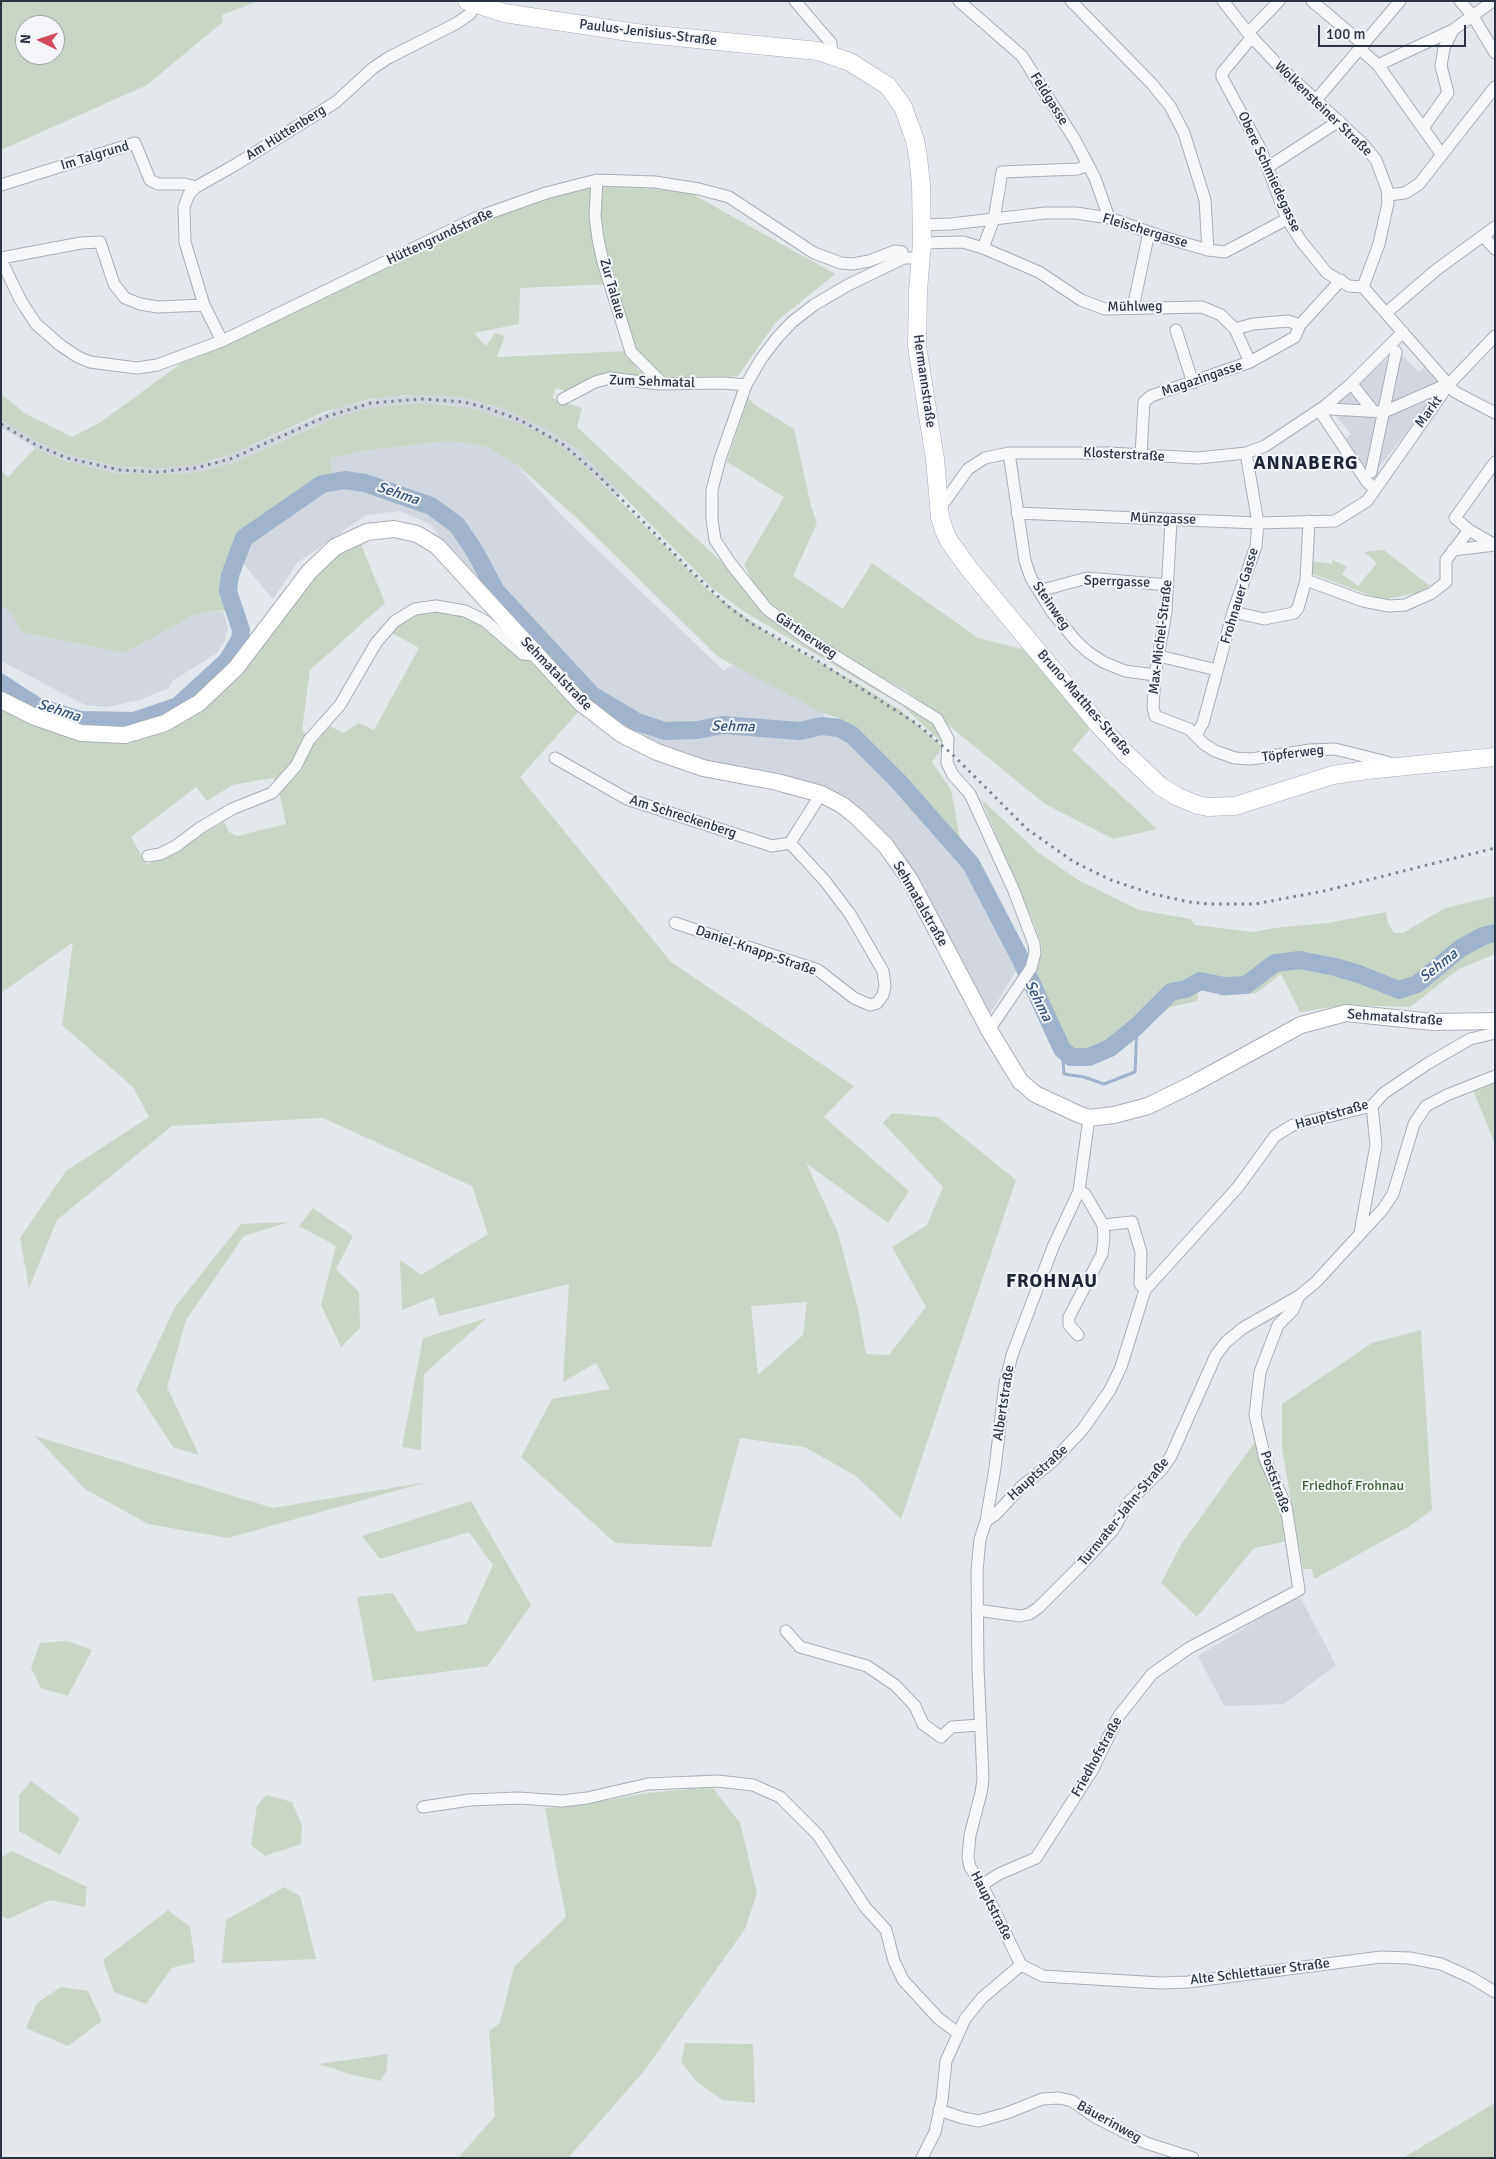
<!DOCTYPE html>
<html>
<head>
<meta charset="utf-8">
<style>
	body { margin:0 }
	#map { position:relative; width:1496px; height:2159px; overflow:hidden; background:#e4e7ec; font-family:Signika,sans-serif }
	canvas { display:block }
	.frame { position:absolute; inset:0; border:2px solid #2b3445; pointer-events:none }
	.north { position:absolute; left:15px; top:15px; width:50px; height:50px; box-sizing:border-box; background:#f4f6f9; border:1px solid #a4a8b1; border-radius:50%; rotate:274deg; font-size:14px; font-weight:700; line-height:20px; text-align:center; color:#2b3445 }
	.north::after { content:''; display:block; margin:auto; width:18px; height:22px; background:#d1495b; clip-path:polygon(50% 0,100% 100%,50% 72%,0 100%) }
	.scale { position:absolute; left:1318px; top:25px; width:148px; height:22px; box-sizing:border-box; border:2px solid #2b3445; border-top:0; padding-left:6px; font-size:15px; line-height:18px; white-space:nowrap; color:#2b3445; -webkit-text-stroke:4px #f4f6f9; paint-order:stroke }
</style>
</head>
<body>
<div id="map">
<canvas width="1496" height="2159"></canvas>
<div class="frame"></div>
<div class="north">N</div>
<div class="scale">100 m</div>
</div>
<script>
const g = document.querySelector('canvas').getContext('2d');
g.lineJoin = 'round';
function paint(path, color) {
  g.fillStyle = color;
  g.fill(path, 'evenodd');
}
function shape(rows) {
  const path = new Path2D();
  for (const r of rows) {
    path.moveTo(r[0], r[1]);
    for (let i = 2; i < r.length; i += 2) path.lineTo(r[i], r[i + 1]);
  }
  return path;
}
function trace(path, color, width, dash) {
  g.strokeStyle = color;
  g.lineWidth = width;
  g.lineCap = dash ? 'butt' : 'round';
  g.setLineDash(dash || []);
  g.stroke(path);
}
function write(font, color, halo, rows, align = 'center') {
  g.font = font + ' Signika,sans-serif';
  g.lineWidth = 4;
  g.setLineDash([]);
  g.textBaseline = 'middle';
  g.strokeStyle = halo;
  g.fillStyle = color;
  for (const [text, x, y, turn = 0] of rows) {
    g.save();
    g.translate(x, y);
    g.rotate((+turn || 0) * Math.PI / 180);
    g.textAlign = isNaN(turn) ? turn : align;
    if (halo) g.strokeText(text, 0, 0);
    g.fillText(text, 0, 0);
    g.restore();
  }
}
const built = shape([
	[1399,352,1419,372,1424,367,1443,386,1376,471,1366,471,1344,440,1351,434,1330,409,1394,353],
	[424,395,464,398,502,408,521,416,549,430,581,452,621,492,616,496,577,458,500,417,463,407,442,404,389,405,357,411,312,427,233,463,197,472,179,474,119,474,83,467,35,448,1,428,1,420,53,449,68,455,120,467,139,468,213,461,230,455,340,407,388,396],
	[448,441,486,446,516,464,563,517,724,671,746,655,790,665,823,713,833,734,849,738,879,767,962,864,1017,969,990,1014,902,860,853,806,672,753,598,712,521,636,430,524,400,511,366,515,297,563,273,599,236,555,244,538,252,531,331,484,331,458,362,451],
	[1,606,10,611,21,632,125,653,196,614,223,611,228,627,225,641,216,654,172,681,169,688,139,700,107,707,85,705,1,661],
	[1293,1598,1301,1599,1336,1665,1284,1704,1224,1706,1198,1656]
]);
const green = shape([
	[1,1,258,1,222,15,223,22,147,85,1,150],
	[25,25,55,25,55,55,25,55],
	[619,186,689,192,835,274,776,322,738,376,700,380,664,377,633,348,613,284,520,288,519,324,474,333,486,346,495,333,505,336,497,357,627,351,638,370,649,376,647,381,628,378,569,392,556,388,552,398,582,408,577,427,729,569,764,613,939,726,942,743,903,706,743,611,712,588,581,452,549,430,502,408,464,398,443,396,405,395,370,399,324,412,230,455,195,465,159,468,120,467,68,455,38,442,1,420,1,394,26,414,72,437,101,422,180,364,221,347,473,225,550,195,589,187],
	[748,398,755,405,794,429,811,506,817,523,793,576,843,609,872,563,978,638,1030,651,1090,729,1072,750,1157,829,1113,839,1045,804,905,690,858,665,768,606,759,594,744,565,784,497,727,462],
	[424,403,463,407,484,412,518,423,546,436,577,458,709,591,778,640,857,683,900,710,943,747,932,762,951,790,962,849,962,864,923,803,884,765,861,735,844,720,823,713,718,657,579,520,516,464,486,446,448,441,362,451,331,458,331,484,252,531,244,538,230,575,228,591,233,609,196,614,125,653,21,632,10,611,1,606,1,470,8,477,35,448,66,461,119,474,179,474,197,472,233,463,327,421,357,411,389,405],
	[360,542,385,603,310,670,302,730,308,736,292,765,274,782,273,778,232,785,207,801,196,787,131,837,147,865,224,822,229,832,237,836,286,824,279,792,316,741,330,726,343,733,359,723,374,730,419,648,390,632,413,616,434,610,465,614,533,660,580,710,520,777,671,962,854,1086,824,1117,909,1191,888,1223,806,1163,838,1233,858,1309,866,1354,889,1355,926,1307,892,1247,927,1225,943,1187,883,1123,892,1113,938,1117,1016,1180,901,1519,856,1476,804,1447,740,1438,711,1547,615,1543,521,1457,552,1399,610,1389,596,1363,563,1382,569,1284,439,1316,434,1297,402,1310,400,1260,421,1275,488,1234,472,1186,323,1118,172,1126,57,1220,29,1288,20,1238,66,1171,149,1117,133,1087,62,1025,73,942,1,993,1,706,127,740,199,709,291,599,339,551],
	[807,1302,803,1335,758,1375,751,1306],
	[1384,550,1430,586,1418,593,1386,599,1372,596,1310,573,1311,561,1333,564,1331,559,1347,567,1342,574,1358,586,1377,563,1364,552],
	[981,799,1039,853,1078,880,1139,910,1191,919,1195,925,1254,932,1274,928,1328,923,1386,912,1388,923,1394,933,1403,933,1445,908,1495,896,1495,954,1459,969,1410,1007,1345,1005,1300,1012,1281,974,1256,993,1220,996,1214,978,1200,977,1197,1001,1171,1007,1111,1053,1089,1062,1086,1053,1067,1046,1030,972,1039,960,1042,947,1035,926],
	[1495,1082,1495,1144,1473,1090],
	[313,1208,353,1236,336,1269,359,1292,360,1328,341,1347,321,1305,336,1246,299,1226],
	[289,1222,244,1236,186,1320,167,1387,199,1455,173,1447,136,1390,175,1307,241,1224],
	[487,1318,424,1374,421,1450,402,1447,423,1338],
	[1421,1330,1432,1510,1410,1526,1314,1579,1312,1569,1303,1569,1282,1449,1282,1404,1372,1343],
	[1260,1435,1293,1540,1254,1548,1197,1617,1161,1583,1182,1543],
	[35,1436,273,1508,427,1482,228,1538,148,1524,85,1489],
	[471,1501,531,1605,488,1666,373,1681,357,1597,393,1593,417,1632,466,1624,493,1565,469,1532,380,1559,362,1536],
	[67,1641,92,1650,68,1696,41,1688,31,1668,40,1643],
	[31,1781,80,1818,60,1855,19,1831,19,1795],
	[712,1787,740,1823,757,1893,745,1929,644,2071,568,2158,458,2158,495,2116,489,2031,500,2023,514,1967,566,1917,545,1808,575,1806,647,1793],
	[266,1795,292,1802,302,1826,301,1844,265,1856,251,1845,257,1806],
	[12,1851,87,1887,85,1907,50,1900,8,1919,1,1916,1,1858],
	[284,1887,300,1896,316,1959,222,1963,226,1920],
	[168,1910,190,1927,195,1962,172,1968,146,2004,114,1992,103,1960],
	[61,1987,88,1991,102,2021,68,2046,26,2028,37,2003],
	[685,2043,753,2044,755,2103,723,2100,698,2083,681,2062],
	[388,2054,386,2072,380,2081,349,2074,319,2064],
	[1495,2103,1495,2158,1406,2158,1406,2156]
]);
const stream = shape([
	[1062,1049,1064,1074,1084,1077,1104,1084,1135,1072,1137,1026]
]);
const river = shape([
	[1,683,38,707,81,720,134,721,178,706,227,661,240,639,241,630,228,591,230,575,244,538,322,484,345,480,365,483,431,506,457,525,474,550,496,591,592,695,637,722,665,731,697,730,723,725,800,731,822,726,839,728,852,735,899,782,971,864,1020,958,1062,1049,1071,1057,1089,1057,1110,1048,1137,1026,1171,992,1186,989,1200,981,1224,986,1246,985,1275,963,1300,960,1335,967,1359,974,1399,990,1417,984,1461,948,1483,936,1495,933]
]);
const street = shape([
	[795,1,831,43,832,54],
	[959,1,1022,56,1075,140,1095,178,1109,218],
	[1071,1,1152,84,1170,106,1184,133,1205,200,1208,250],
	[1223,1,1248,33,1278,65,1363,144,1376,160,1387,189,1388,203,1379,244,1363,287],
	[1312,1,1364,45],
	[1460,1,1472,15,1495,53],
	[1248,33,1279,1],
	[1252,37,1222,73,1222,77,1261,150,1287,219,1301,241,1327,273,1349,286,1363,287],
	[1361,50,1378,65,1442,155],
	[1378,65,1453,30,1493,1],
	[1316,100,1400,1],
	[1423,128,1448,93,1441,66,1444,48,1453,30],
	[1268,167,1339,121],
	[597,180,595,216,598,239,603,262,631,352,663,384],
	[1,185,135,143,150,180,158,184,185,184,196,187],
	[1388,195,1405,193,1419,184,1495,87],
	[922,225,951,224,1045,213,1076,213,1109,218,1163,237,1208,250,1225,252,1287,219],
	[1483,236,1495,249],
	[922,243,963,242,983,248,1039,272,1081,300,1105,309,1202,307,1221,315,1235,329,1250,362],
	[983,248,994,219,1002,172,1078,169,1088,165],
	[1,258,81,243,100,242,114,284,125,298,140,304,158,307,204,305],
	[921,258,904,258,848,285,814,305,792,322,777,338,761,359,746,385,720,459,712,490,712,519,715,540,731,564,767,609,806,638,937,719,948,739,947,763,953,775,970,794,1014,891,1034,944,1035,953,1031,968,989,1030],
	[1,260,21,301,36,324,60,345,78,357,90,362,137,368,157,365,222,341,478,217,546,193,597,180,655,182,699,189,729,197,814,253,841,263,853,264,869,261,895,251,902,252,904,258],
	[1363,287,1455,392,1495,413],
	[1133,308,1149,232],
	[1386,313,1436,270,1495,227],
	[1235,329,1253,324,1288,321,1300,325],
	[1176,330,1193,383],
	[222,341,204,305,185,242,184,207,189,194,196,187,235,165,336,102,373,68,388,58,457,23,470,14,477,1],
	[1355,388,1373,411],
	[563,399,595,382,610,378,658,384,723,383,746,385],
	[1330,409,1384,412,1443,386],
	[1319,410,1367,482,1374,488],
	[1009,453,1025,561,1031,578,1052,612,1076,641,1088,652,1103,662,1125,671,1155,675],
	[1141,455,1144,402,1151,396,1250,362,1295,337,1300,325,1341,280],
	[1495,462,1455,518,1469,530,1495,545],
	[1371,472,1396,352],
	[939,506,946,500,968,469,985,458,1009,453,1109,453,1198,458,1246,453,1265,446,1325,406,1351,384,1403,332],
	[1017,513,1258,523,1335,521,1367,501,1449,384,1495,336],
	[1171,520,1166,612,1155,675,1153,707,1155,716,1189,729,1204,744,1215,751,1235,758,1251,759,1310,750,1335,749,1387,762,1392,767],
	[1453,550,1495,545],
	[1306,580,1363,601,1389,606,1405,605,1432,593,1446,582,1446,560,1469,530],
	[1039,591,1087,578,1168,585],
	[1233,612,1264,619,1294,613,1298,608,1306,580,1309,521],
	[1159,656,1217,670],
	[1196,735,1203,723,1233,612,1256,546,1258,523,1246,453],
	[555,758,627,799,772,846,790,843],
	[148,856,160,854,176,846,200,828,232,809,272,793,296,766,309,740,340,705,376,643,395,621,415,609,436,606,465,611,485,621,523,654,535,655],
	[675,923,818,970,854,998,870,1005,877,1003,883,995,885,986,883,971,850,914,825,881,790,843,821,794],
	[1079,1191,1085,1194,1103,1225,1132,1222,1141,1252,1140,1284,1145,1290],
	[1360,1233,1376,1145,1372,1106],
	[1078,1335,1069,1325,1069,1317,1102,1254,1104,1238,1103,1225],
	[986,1521,995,1515,1022,1486,1052,1462,1083,1429,1110,1390,1121,1367,1145,1290,1238,1187,1275,1136,1293,1125,1372,1106,1384,1093,1427,1064,1470,1039,1495,1033],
	[977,1610,1020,1616,1029,1614,1038,1608,1078,1568,1113,1530,1129,1502,1162,1469,1171,1456,1216,1355,1226,1342,1243,1328,1299,1296,1316,1282,1383,1209,1393,1194,1414,1124,1426,1106,1447,1095,1495,1076],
	[786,1631,800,1647,867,1666,895,1685,915,1706,923,1724,941,1737,952,1727,980,1725],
	[423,1807,470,1800,518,1798,562,1801,587,1798,648,1784,718,1781,753,1785,780,1797,818,1835,865,1907,886,1930,894,1961,903,1980,939,2019,958,2033],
	[982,1885,999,1874,1036,1858,1093,1769,1118,1717,1152,1674,1189,1648,1299,1590,1286,1506,1265,1459,1255,1415,1260,1372,1278,1325,1293,1310,1299,1296],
	[1021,1965,982,1885,970,1867,968,1857,970,1835,981,1793,983,1779,978,1668,977,1571,980,1539,986,1521,995,1468,1005,1383,1012,1355,1053,1247,1079,1191,1089,1118],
	[1021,1965,1043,1976,1161,1983,1188,1982,1381,1957,1410,1958,1441,1964,1472,1978,1495,1992],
	[939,2110,963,2118,979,2121,1007,2113,1042,2099,1059,2098,1072,2101,1095,2117,1146,2143,1193,2158],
	[922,2158,935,2132,942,2100,946,2061,965,2019,982,1998,1021,1965]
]);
const secondary = shape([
	[1,700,35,717,81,733,125,735,165,723,199,703,236,668,309,572,335,547,367,532,394,529,417,534,437,546,581,703,621,734,657,752,703,768,777,782,821,794,842,805,857,817,886,846,910,880,989,1030,1020,1081,1035,1094,1078,1114,1089,1118,1114,1115,1148,1106,1191,1085,1301,1025,1346,1013,1433,1022,1495,1021]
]);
const primary = shape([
	[467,1,504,13,636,33,818,51,850,62,888,86,903,107,915,140,918,157,921,184,922,243,918,290,917,346,935,459,940,517,944,530,949,541,970,570,1098,724,1123,751,1160,786,1178,797,1198,805,1208,807,1235,806,1333,775,1367,770,1495,757]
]);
const rail = shape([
	[1,424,38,446,67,458,120,470,158,472,196,468,230,459,325,417,371,403,423,399,464,402,484,407,520,420,564,445,599,476,691,571,729,607,752,624,810,656,917,724,952,754,1027,829,1074,862,1111,880,1153,894,1189,902,1210,904,1255,904,1324,891,1495,848]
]);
const streetNames = [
	["Paulus-Jenisius-Straße",648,33,7],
	["Feldgasse",1049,99,58],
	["Wolkensteiner Straße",1323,109,44],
	["Am Hüttenberg",286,133,-32],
	["Im Talgrund",95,156,-17],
	["Obere Schmiedegasse",1269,172,65],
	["Fleischergasse",1145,231,17],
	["Hüttengrundstraße",440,237,-25],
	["Zur Talaue",612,289,74],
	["Mühlweg",1135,307,-1],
	["Magazingasse",1202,379,-19],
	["Hermannstraße",924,381,82],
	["Zum Sehmatal",652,382,2],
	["Markt",1429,412,-54],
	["Klosterstraße",1124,455,3],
	["Münzgasse",1163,519,2],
	["Sperrgasse",1117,582,2],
	["Frohnauer Gasse",1240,596,-73],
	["Steinweg",1051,606,55],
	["Gärtnerweg",806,636,34],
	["Max-Michel-Straße",1161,637,-83],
	["Sehmatalstraße",556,674,46],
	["Bruno-Matthes-Straße",1084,703,49],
	["Töpferweg",1293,754,-7],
	["Am Schreckenberg",683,817,18],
	["Sehmatalstraße",920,904,60],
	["Daniel-Knapp-Straße",756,951,19],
	["Sehmatalstraße",1395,1018,4],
	["Hauptstraße",1332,1115,-16],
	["Albertstraße",1004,1403,-81],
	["Hauptstraße",1038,1473,-42],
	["Poststraße",1275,1482,70],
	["Turnvater-Jahn-Straße",1124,1512,-51],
	["Friedhofstraße",1097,1757,-61],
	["Hauptstraße",991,1906,63],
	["Alte Schlettauer Straße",1260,1972,-7],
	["Bäuerinweg",1109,2122,29]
];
const parkNames = [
	["Friedhof Frohnau",1353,1486]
];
const waterNames = [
	["Sehma",398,494,19],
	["Sehma",59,711,18],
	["Sehma",733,727,1],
	["Sehma",1439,966,-38],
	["Sehma",1038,1001,64]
];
const districtNames = [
	["ANNABERG",1306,464],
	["FROHNAU",1052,1282]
];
paint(built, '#d2d6de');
paint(green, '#c9d6c5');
trace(stream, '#9fb4cc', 3);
trace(river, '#9fb4cc', 18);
trace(street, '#a9aeb7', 13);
trace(secondary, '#a9aeb7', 18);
trace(primary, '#a3abb8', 19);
trace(street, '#f7f8fa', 11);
trace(secondary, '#fff', 16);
trace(primary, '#fff', 18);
trace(rail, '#7d8696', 3, [2.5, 5]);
write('14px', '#2b3445', '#f4f6f9', streetNames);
write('14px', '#3f6138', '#f4f6f9', parkNames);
write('italic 15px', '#34527a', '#f4f6f9', waterNames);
g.letterSpacing = '1px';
write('bold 19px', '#1d2536', '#f4f6f9', districtNames);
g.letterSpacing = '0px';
</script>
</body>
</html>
